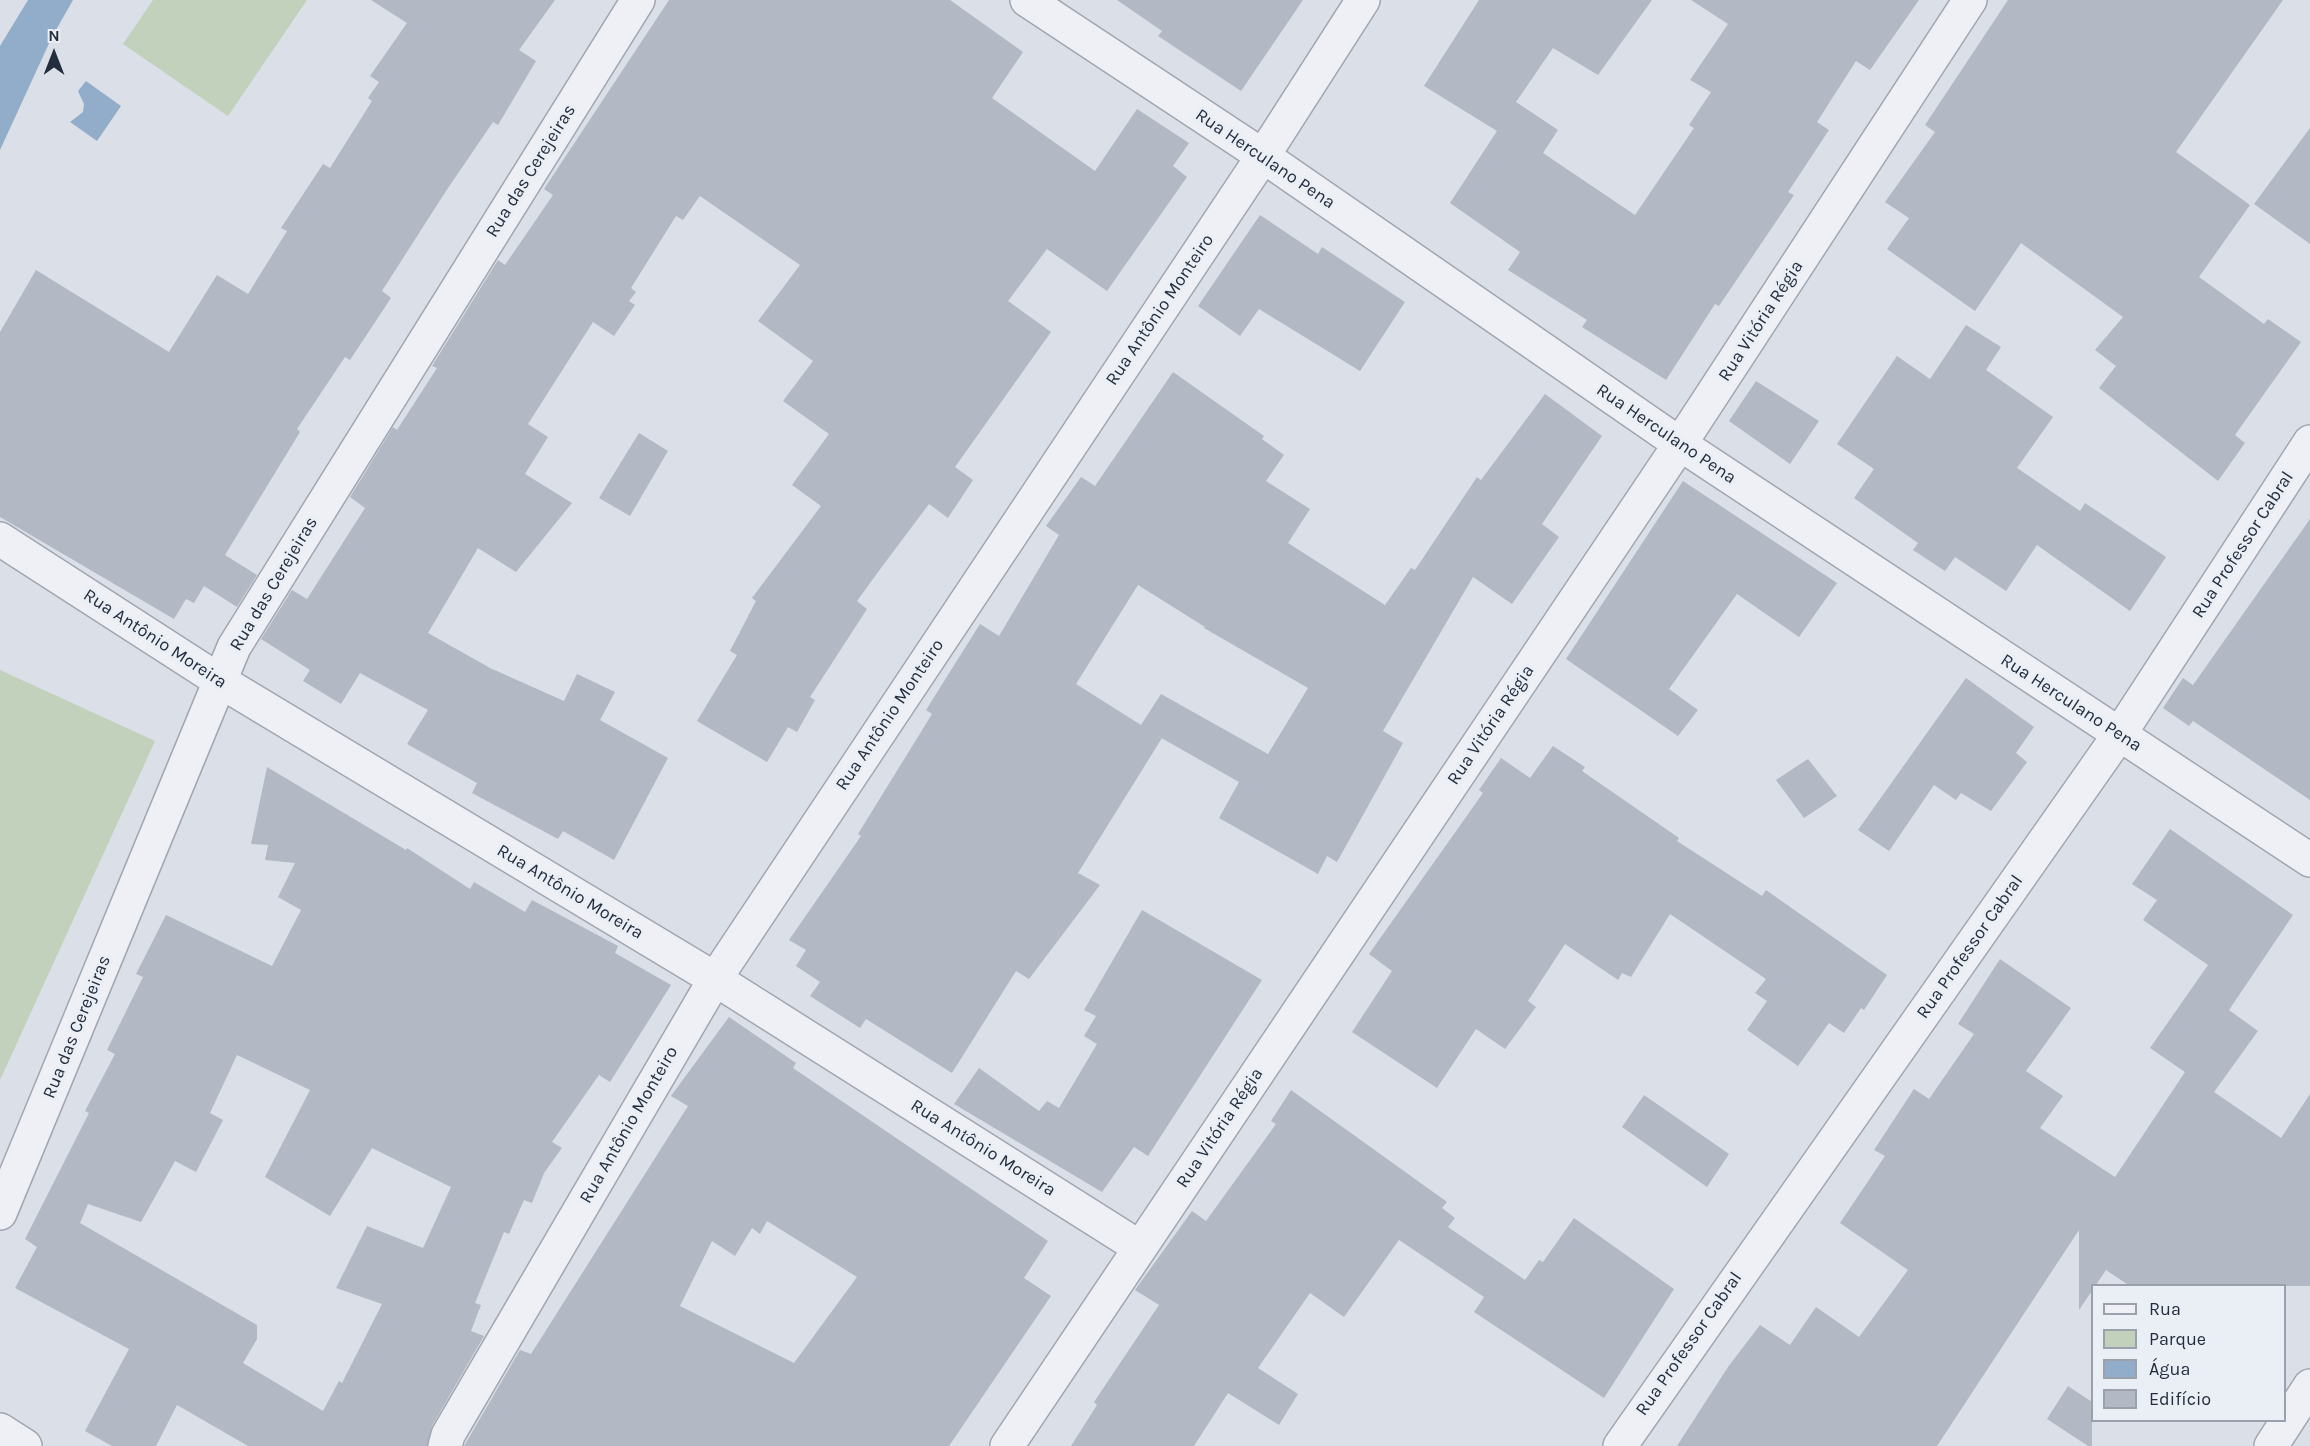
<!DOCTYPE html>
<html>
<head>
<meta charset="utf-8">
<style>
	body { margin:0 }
	#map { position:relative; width:2310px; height:1446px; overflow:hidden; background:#dbdfe7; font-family:Karla,sans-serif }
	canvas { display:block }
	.legend { position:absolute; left:2091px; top:1284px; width:195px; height:138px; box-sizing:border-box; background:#eaeef5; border:2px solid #9ba1ac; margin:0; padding:8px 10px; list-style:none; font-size:18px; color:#242d3e }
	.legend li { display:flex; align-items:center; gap:12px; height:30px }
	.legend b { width:30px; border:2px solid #9ba1ac }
	.north { position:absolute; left:24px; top:24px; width:60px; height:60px; -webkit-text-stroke:4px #eaeef5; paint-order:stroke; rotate:0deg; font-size:16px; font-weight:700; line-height:24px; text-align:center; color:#242d3e }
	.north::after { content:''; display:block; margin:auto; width:21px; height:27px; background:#242d3e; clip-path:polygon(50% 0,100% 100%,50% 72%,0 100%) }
</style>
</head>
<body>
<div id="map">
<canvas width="2310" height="1446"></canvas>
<ul class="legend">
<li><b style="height:8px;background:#eef0f5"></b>Rua</li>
<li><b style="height:16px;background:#c1d1bb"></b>Parque</li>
<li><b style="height:16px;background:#92adca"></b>Água</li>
<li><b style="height:16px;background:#b2b8c4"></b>Edifício</li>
</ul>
<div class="north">N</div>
</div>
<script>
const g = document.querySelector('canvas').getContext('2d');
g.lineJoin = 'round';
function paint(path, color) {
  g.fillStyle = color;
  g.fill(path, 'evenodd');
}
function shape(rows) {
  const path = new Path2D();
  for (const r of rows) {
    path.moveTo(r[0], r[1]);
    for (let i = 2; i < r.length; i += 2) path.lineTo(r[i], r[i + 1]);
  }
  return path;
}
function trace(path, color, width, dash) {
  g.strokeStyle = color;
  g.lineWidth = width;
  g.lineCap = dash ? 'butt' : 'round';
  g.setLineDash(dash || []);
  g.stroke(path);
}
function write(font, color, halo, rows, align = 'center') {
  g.font = font + ' Karla,sans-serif';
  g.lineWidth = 6;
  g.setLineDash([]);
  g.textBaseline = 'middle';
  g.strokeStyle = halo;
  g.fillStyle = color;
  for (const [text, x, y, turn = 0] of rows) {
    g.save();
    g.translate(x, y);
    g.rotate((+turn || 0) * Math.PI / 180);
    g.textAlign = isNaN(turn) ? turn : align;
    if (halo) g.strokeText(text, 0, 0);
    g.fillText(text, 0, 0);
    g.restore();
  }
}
const green = shape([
	[153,0,307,0,228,116,123,44],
	[0,670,155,741,0,1080]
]);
const water = shape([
	[28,0,73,0,52,37,0,150,0,46],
	[86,81,121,106,97,141,70,122,83,112,84,104,78,91]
]);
const building = shape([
	[371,0,555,0,519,50,536,61,498,125,493,122,446,191,382,291,391,298,350,360,345,357,297,429,300,432,225,555,257,575,237,607,204,586,194,603,186,599,174,619,0,517,0,332,36,270,169,352,217,275,248,294,287,231,281,228,323,164,330,168,372,101,368,98,379,82,370,76,407,23],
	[669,0,950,0,1023,52,992,98,1095,171,1137,109,1189,143,1173,166,1187,177,1107,291,1047,249,1008,301,1051,332,955,467,973,480,948,518,929,504,881,568,857,601,867,609,810,697,815,700,797,732,788,727,767,762,697,721,737,655,730,651,756,601,752,598,821,506,792,485,829,434,783,401,813,361,758,321,800,265,700,196,683,220,676,216,631,288,636,292,629,301,635,305,614,336,593,322,528,424,548,437,525,474,572,503,516,572,478,548,428,633,490,668,564,701,577,674,615,692,600,720,668,758,614,860,563,831,558,839,472,793,477,783,407,744,428,710,360,673,341,704,303,681,310,670,261,639,292,590,307,599,365,508,350,497,393,427,397,430,437,368,432,366,498,260,505,265,553,195,544,189],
	[1117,0,1303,0,1241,91,1158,36,1162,31],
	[1479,0,1652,0,1598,75,1553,48,1516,102,1558,130,1543,153,1635,215,1694,128,1689,125,1711,92,1690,80,1728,24,1691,0,1919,0,1870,70,1856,61,1817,122,1829,130,1788,192,1794,195,1719,306,1715,304,1666,380,1582,327,1587,320,1508,270,1520,252,1450,203,1497,131,1424,86],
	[2008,0,2283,0,2176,152,2250,205,2199,277,2264,324,2268,319,2301,342,2235,435,2245,443,2218,481,2099,388,2116,366,2095,350,2123,317,2021,243,1975,311,1887,249,1909,218,1885,202,1935,132,1925,125],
	[2310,128,2310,244,2254,204],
	[1260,215,1318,254,1322,247,1405,302,1360,371,1259,309,1240,336,1198,306],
	[1966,325,2001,347,1986,370,2053,417,2017,468,2080,511,2085,503,2166,557,2130,611,2037,545,2006,591,1955,557,1945,571,1913,550,1918,543,1854,498,1874,469,1837,444,1897,356,1930,379],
	[1173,372,1264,436,1262,439,1284,455,1266,481,1310,509,1288,543,1385,605,1411,568,1415,570,1477,477,1481,480,1545,394,1602,436,1542,524,1559,537,1512,604,1473,577,1383,731,1403,743,1337,862,1327,856,1318,874,1219,818,1239,782,1156,735,1162,738,1078,873,1100,885,1029,979,1016,971,952,1073,866,1019,860,1028,810,996,820,982,796,966,806,950,789,940,861,836,858,834,932,714,926,710,980,624,999,636,1059,535,1046,526,1081,477,1095,486],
	[1138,585,1205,627,1204,628,1308,688,1268,754,1161,694,1141,725,1076,684],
	[1756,381,1819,421,1790,464,1729,421],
	[639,433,668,451,630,516,599,498],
	[1683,481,1837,583,1799,637,1737,594,1669,689,1698,710,1678,736,1566,659],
	[2310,519,2310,800,2193,721,2189,726,2163,708,2183,678,2193,685],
	[1966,678,2034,727,2016,753,2027,762,1991,811,1961,793,1956,800,1934,785,1889,851,1858,830],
	[1553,746,1585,767,1582,771,1666,829,1679,838,1677,841,1762,896,1766,890,1887,975,1864,1010,1861,1008,1844,1033,1829,1023,1798,1066,1747,1030,1767,1001,1755,993,1766,979,1670,914,1631,977,1622,973,1618,980,1565,944,1528,1001,1536,1007,1505,1049,1476,1029,1437,1088,1352,1032,1392,971,1369,954,1483,793,1479,790,1501,758,1530,778],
	[1808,759,1837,796,1804,818,1776,780],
	[267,767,406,850,407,848,470,889,474,882,525,912,532,900,618,946,615,953,671,985,610,1082,599,1075,552,1142,562,1148,544,1173,532,1203,524,1200,509,1234,504,1232,475,1303,481,1305,471,1331,484,1336,432,1426,427,1446,248,1446,177,1405,156,1446,112,1446,85,1431,129,1349,15,1288,37,1247,25,1239,89,1113,85,1111,115,1054,107,1050,143,977,136,974,166,915,272,966,301,910,278,897,295,863,265,860,268,845,251,844],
	[237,1055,310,1090,265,1177,330,1216,372,1148,451,1187,423,1248,367,1226,336,1288,382,1304,342,1383,339,1381,323,1411,243,1363,257,1339,257,1325,80,1223,88,1204,141,1222,175,1161,196,1172,223,1120,210,1113],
	[2170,829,2293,915,2229,1010,2258,1031,2214,1092,2281,1138,2310,1094,2310,1286,2130,1286,2106,1270,2079,1310,2079,1230,1937,1446,1677,1446,1728,1367,1760,1325,1790,1345,1816,1307,1859,1337,1908,1270,1840,1223,1885,1156,1874,1150,1914,1089,1929,1099,1974,1034,1958,1024,2000,959,2071,1008,2026,1071,2063,1096,2040,1128,2115,1177,2185,1072,2150,1048,2208,965,2143,920,2157,900,2132,884],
	[1142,910,1262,980,1148,1156,1134,1147,1102,1192,954,1104,979,1068,1039,1111,1047,1101,1059,1108,1097,1044,1084,1036,1096,1016,1084,1010],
	[729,1017,796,1063,793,1068,1048,1241,1024,1278,1051,1296,949,1446,464,1446,520,1350,531,1354,688,1106,671,1096],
	[767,1221,857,1277,794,1363,680,1306,712,1241,735,1256,752,1228,760,1234],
	[1291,1090,1447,1202,1442,1208,1455,1218,1448,1227,1525,1280,1539,1260,1543,1262,1574,1218,1674,1289,1604,1398,1474,1312,1484,1297,1399,1240,1344,1317,1310,1293,1258,1368,1298,1394,1279,1425,1228,1393,1194,1446,1071,1446,1097,1405,1094,1402,1159,1305,1135,1290,1192,1211,1206,1221,1276,1124,1271,1121],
	[1644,1095,1729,1154,1707,1187,1622,1127],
	[2068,1386,2092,1402,2092,1446,2088,1446,2047,1419]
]);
const minor = shape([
	[1027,0,1263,156,1680,444,2310,860],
	[0,539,220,681,715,979,1139,1247],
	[0,1213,234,647,638,0],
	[0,1430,25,1446],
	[445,1446,448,1435,715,979,1263,156,1363,0],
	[1007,1446,1680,444,1970,0],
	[1620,1446,2119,735,2310,442],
	[2271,1446,2310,1386]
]);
const streetNames = [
	["Rua Herculano Pena",1265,159,34],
	["Rua das Cerejeiras",531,171,-58],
	["Rua Antônio Monteiro",1160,310,-56],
	["Rua Vitória Régia",1761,321,-57],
	["Rua Herculano Pena",1666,434,34],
	["Rua Professor Cabral",2243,545,-57],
	["Rua das Cerejeiras",274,584,-59],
	["Rua Antônio Moreira",155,639,33],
	["Rua Herculano Pena",2071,703,33],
	["Rua Antônio Monteiro",890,715,-56],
	["Rua Vitória Régia",1491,725,-56],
	["Rua Antônio Moreira",570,892,31],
	["Rua Professor Cabral",1970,947,-55],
	["Rua das Cerejeiras",77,1027,-68],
	["Rua Antônio Monteiro",629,1125,-60],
	["Rua Vitória Régia",1220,1128,-56],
	["Rua Antônio Moreira",983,1148,32],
	["Rua Professor Cabral",1689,1344,-55]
];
paint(green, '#c1d1bb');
paint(water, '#92adca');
paint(building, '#b2b8c4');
trace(minor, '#a0a6b1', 36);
trace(minor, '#eef0f5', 33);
write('18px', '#242d3e', '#eaeef5', streetNames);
</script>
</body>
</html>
